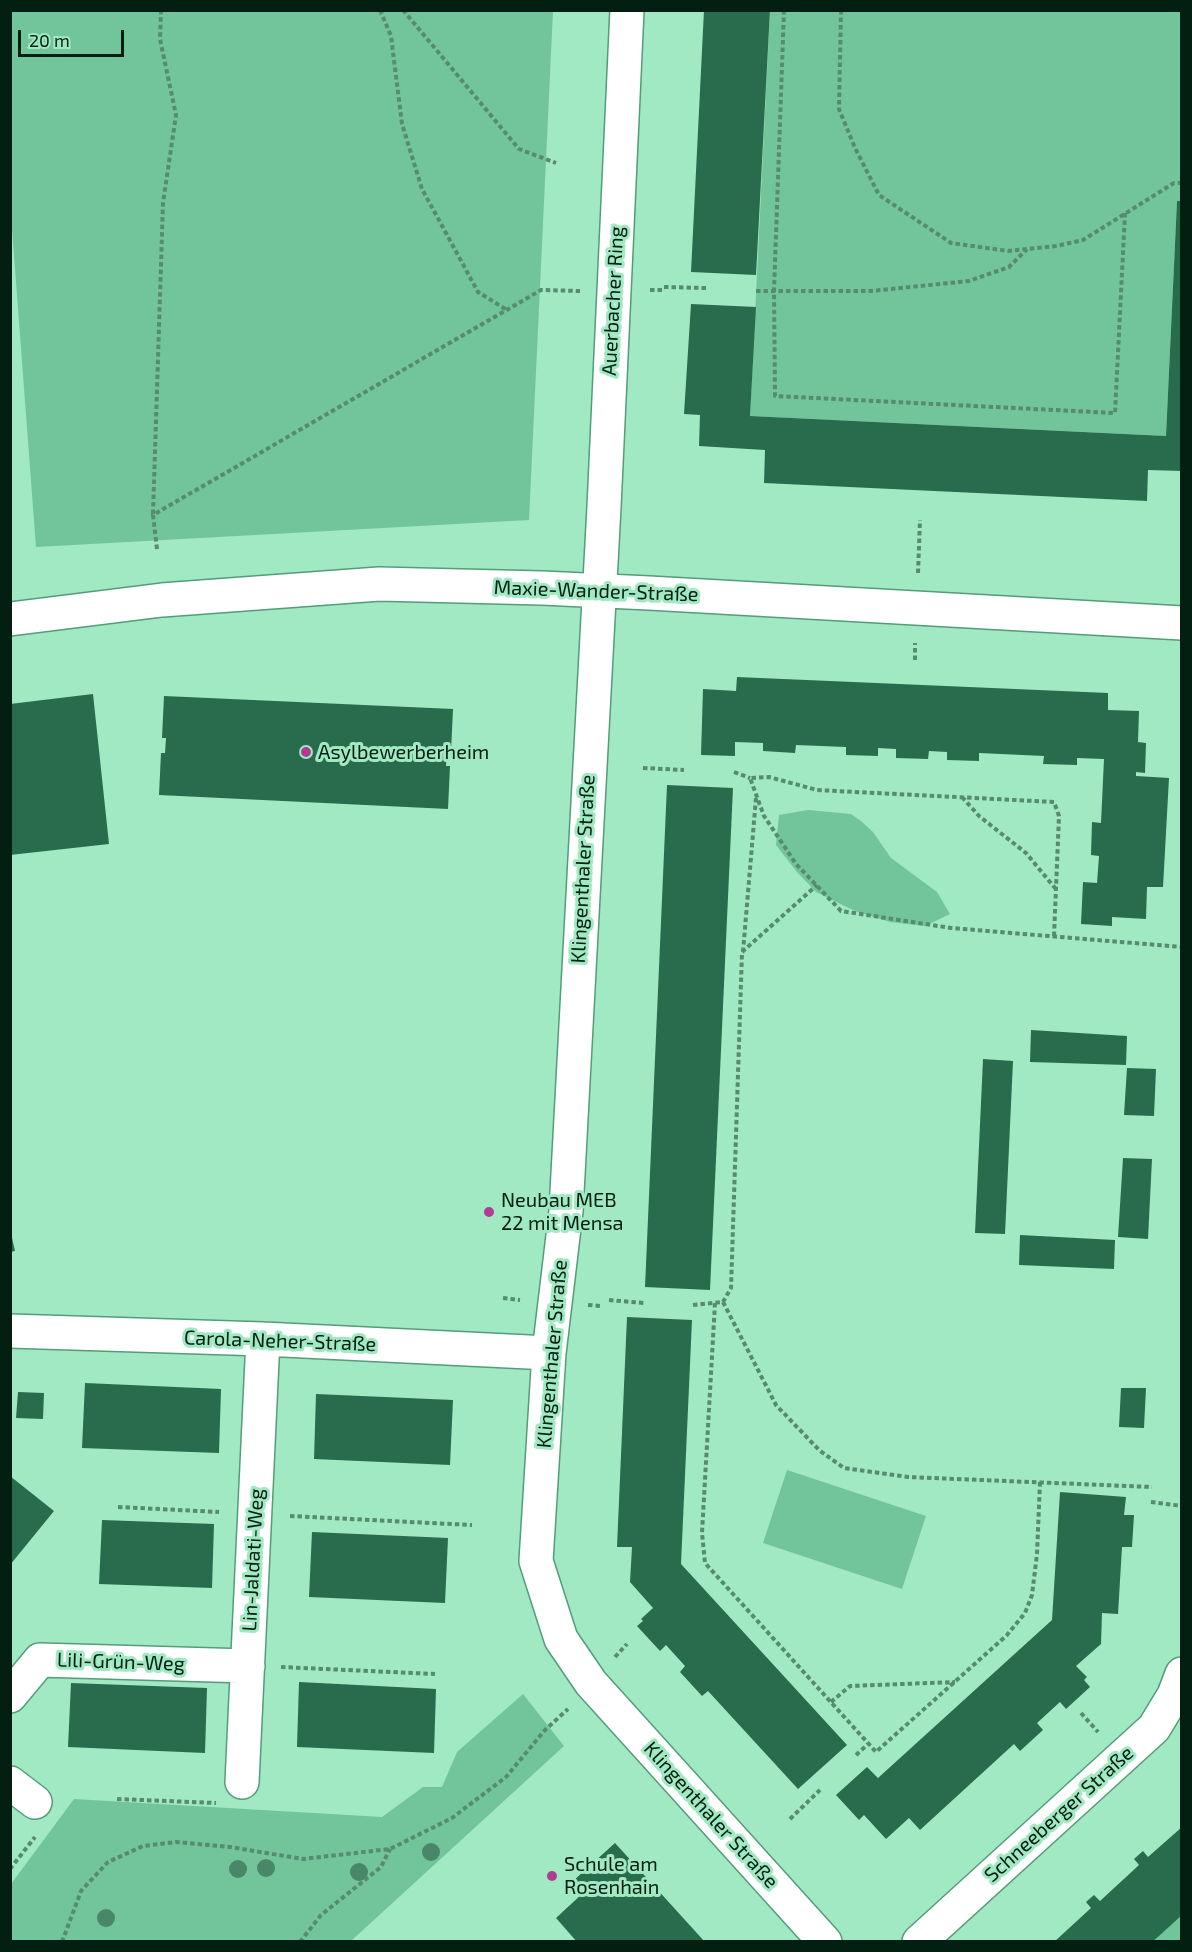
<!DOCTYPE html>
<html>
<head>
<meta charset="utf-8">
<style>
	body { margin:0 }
	#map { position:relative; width:1192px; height:1952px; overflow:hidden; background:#a0e9c2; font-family:"Exo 2",sans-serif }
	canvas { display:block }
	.frame { position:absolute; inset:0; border:12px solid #021f12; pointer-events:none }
	.scale { position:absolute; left:18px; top:30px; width:106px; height:27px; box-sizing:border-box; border:3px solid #021f12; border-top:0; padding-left:8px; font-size:18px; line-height:21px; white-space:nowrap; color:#021f12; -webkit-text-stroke:4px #a0e9c2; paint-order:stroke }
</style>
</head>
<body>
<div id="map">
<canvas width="1192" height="1952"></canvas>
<div class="frame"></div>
<div class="scale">20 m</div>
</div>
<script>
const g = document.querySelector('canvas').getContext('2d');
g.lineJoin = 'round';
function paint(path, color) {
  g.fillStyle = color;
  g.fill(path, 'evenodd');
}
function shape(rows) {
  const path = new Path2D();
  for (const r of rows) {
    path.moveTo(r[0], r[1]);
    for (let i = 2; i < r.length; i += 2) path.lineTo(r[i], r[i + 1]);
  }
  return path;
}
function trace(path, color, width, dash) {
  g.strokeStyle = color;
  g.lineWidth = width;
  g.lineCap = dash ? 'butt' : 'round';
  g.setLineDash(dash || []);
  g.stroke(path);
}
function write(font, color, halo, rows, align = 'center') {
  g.font = font + ' "Exo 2",sans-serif';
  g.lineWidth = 6;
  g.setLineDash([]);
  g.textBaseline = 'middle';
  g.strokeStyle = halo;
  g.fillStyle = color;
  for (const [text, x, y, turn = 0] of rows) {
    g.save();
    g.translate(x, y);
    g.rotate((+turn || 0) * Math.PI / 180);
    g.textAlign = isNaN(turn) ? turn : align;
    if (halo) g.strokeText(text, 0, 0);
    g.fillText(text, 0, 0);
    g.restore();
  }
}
const green = shape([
	[10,11,553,11,529,520,36,547,11,216],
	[770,11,1181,11,1182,201,1177,201,1166,436,750,416],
	[808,810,851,814,861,821,873,832,891,858,937,892,950,914,925,926,890,922,855,911,816,892,797,872,776,845,779,815],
	[787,1470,926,1516,902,1589,763,1543],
	[523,1694,564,1746,351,1941,11,1941,11,1884,74,1799,382,1817,423,1787,442,1787,457,1752],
	[1181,1915,1181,1941,1152,1942]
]);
const building = shape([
	[704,10,770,10,756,275,691,272],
	[1177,201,1182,201,1182,471,1148,470,1147,501,764,483,765,450,699,446,700,415,684,414,691,304,756,307,750,416,1166,436],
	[737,677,1108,693,1108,710,1139,711,1138,742,1146,743,1145,773,1136,772,1136,776,1169,778,1163,887,1147,887,1146,919,1112,917,1112,926,1081,924,1083,882,1097,883,1099,856,1091,855,1092,822,1101,823,1104,759,1077,758,1077,765,1043,764,1044,756,979,753,979,761,947,760,947,752,929,751,928,759,896,758,896,749,878,748,878,756,846,755,846,747,796,745,795,753,763,751,763,743,735,742,735,756,701,755,703,689,736,691],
	[93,694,109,844,10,855,10,704],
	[164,696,453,709,451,752,447,751,446,766,450,766,448,809,159,795,161,753,165,753,166,738,162,738],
	[667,785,733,788,710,1290,645,1287],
	[1031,1030,1127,1036,1126,1065,1030,1062],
	[983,1059,1013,1061,1005,1234,975,1233],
	[1127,1068,1156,1069,1154,1116,1124,1115],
	[1123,1158,1152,1159,1148,1239,1118,1237],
	[10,1229,15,1251,10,1252],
	[1020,1235,1115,1240,1114,1269,1019,1265],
	[627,1317,692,1320,681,1564,847,1745,798,1789,708,1691,702,1696,680,1672,685,1666,666,1645,660,1651,637,1626,643,1621,641,1619,653,1608,630,1582,632,1547,617,1547],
	[85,1383,221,1389,219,1453,82,1448],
	[1121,1388,1146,1388,1144,1428,1119,1427],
	[18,1392,44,1393,43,1419,16,1418],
	[316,1394,453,1400,450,1465,314,1459],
	[10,1476,54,1511,10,1565],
	[1060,1492,1126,1497,1124,1515,1134,1515,1132,1547,1122,1547,1118,1614,1102,1613,1101,1644,1076,1666,1087,1677,1084,1680,1090,1687,1066,1709,1060,1702,1037,1723,1043,1730,1020,1751,1014,1744,920,1830,909,1818,886,1839,864,1815,859,1820,836,1795,867,1767,878,1778,1052,1620],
	[102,1520,214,1524,212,1588,99,1584],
	[312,1532,448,1538,445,1603,309,1597],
	[299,1682,436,1689,434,1753,297,1747],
	[71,1683,207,1688,205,1753,68,1747],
	[1182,1827,1182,1915,1159,1936,1152,1942,1054,1942,1091,1908,1086,1902,1094,1895,1100,1901,1139,1865,1134,1859,1143,1851,1148,1857],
	[615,1843,705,1942,577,1942,556,1918,583,1893,573,1881]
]);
const path = shape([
	[380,10,391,36,402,124,422,189,478,292,507,310],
	[403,10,519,149,556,163],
	[784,10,774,291,775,396,1115,413,1125,213],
	[841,10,839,109,855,148,879,195,951,243,1008,251,1056,246,1083,240,1174,183,1182,183],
	[664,287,706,288],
	[650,290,664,290],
	[756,291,870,291,969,281,1009,267,1027,249],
	[153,514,163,203,176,115,160,39,161,10],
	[157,549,153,515,541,290,580,291],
	[918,573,920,520],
	[915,660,915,643],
	[643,768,684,770],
	[734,772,750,778],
	[962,797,979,816,1026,853,1055,888],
	[1054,936,1059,816,1054,802,817,790,769,777,750,778,764,816,796,864,841,911,951,928,1182,947],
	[743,952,756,798],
	[503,1298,520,1300],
	[609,1300,644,1303],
	[723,1302,776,1405,819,1450,844,1468,908,1477,1152,1487],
	[715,1303,702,1533,705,1563,876,1752,1007,1635,1025,1613,1032,1595,1037,1554,1040,1482],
	[588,1305,601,1306],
	[693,1305,723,1302,731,1288,742,952,817,885],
	[1151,1502,1182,1506],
	[118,1507,219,1512],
	[290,1516,472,1525],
	[615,1657,627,1644],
	[281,1667,435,1674],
	[831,1702,850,1686,955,1682],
	[1081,1713,1098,1732],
	[856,1755,868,1744],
	[117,1799,216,1803],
	[790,1819,820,1790],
	[10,1869,35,1837],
	[62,1942,81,1891,108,1862,143,1846,176,1842,230,1847,303,1859,390,1849,452,1818,506,1777,545,1730,568,1709],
	[300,1942,321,1915,381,1867,390,1849]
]);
const street = shape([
	[627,10,604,507,566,1211,549,1353,536,1561,561,1639,591,1683,825,1942],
	[10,619,162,600,379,584,542,588,649,593,1182,623],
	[10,1331,263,1339,549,1353],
	[10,1696,40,1660,248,1666],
	[242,1782,263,1339],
	[10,1783,35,1802],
	[919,1942,1154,1728,1174,1695,1182,1674]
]);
const trees = [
	[431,1852],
	[266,1868],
	[238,1869],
	[359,1872],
	[106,1918]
];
const markers = [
	[306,752,6,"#b23b91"],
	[489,1212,6,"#b23b91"],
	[552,1876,6,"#b23b91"]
];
const streetNames = [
	["Auerbacher Ring",613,301,-87],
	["Maxie-Wander-Straße",596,591,2],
	["Klingenthaler Straße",583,869,-87],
	["Carola-Neher-Straße",280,1341,2],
	["Klingenthaler Straße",552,1354,-85],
	["Lin-Jaldati-Weg",253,1560,-87],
	["Lili-Grün-Weg",121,1662,2],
	["Schneeberger Straße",1059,1814,-42],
	["Klingenthaler Straße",711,1815,48]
];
const poiNames = [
	["Asylbewerberheim",318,752],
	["Neubau MEB",501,1200],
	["22 mit Mensa",501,1223],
	["Schule am",564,1864],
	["Rosenhain",564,1887]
];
paint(green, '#72c59b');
paint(building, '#296c4d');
trace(street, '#559c79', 36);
trace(path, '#568b70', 4, [4.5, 3]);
trace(street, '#fff', 33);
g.fillStyle = '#488769';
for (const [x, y] of trees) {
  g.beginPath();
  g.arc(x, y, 9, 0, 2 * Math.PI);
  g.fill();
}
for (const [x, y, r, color] of markers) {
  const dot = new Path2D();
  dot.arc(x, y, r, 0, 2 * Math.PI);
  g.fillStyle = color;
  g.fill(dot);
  trace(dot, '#a0e9c2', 2);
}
write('20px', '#021f12', '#a0e9c2', streetNames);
write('20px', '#021f12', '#a0e9c2', poiNames, 'left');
</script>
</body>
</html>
